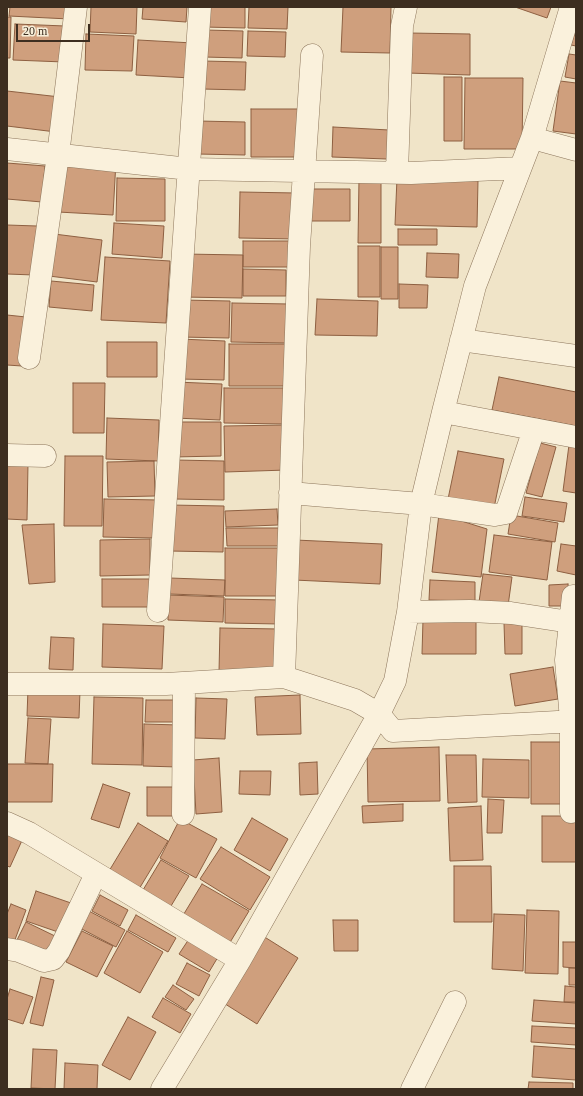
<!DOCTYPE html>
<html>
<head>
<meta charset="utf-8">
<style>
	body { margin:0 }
	#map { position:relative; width:583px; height:1096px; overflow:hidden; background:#f0e4c8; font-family:Georgia,serif }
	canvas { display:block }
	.frame { position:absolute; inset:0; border:8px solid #3d2e20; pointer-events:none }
	.scale { position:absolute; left:16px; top:24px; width:74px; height:18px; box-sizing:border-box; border:2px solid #3d2e20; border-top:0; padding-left:5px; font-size:12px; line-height:14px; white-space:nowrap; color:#3d2e20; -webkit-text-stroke:3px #f7eed8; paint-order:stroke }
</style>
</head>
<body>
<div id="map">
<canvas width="583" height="1096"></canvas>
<div class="frame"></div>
<div class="scale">20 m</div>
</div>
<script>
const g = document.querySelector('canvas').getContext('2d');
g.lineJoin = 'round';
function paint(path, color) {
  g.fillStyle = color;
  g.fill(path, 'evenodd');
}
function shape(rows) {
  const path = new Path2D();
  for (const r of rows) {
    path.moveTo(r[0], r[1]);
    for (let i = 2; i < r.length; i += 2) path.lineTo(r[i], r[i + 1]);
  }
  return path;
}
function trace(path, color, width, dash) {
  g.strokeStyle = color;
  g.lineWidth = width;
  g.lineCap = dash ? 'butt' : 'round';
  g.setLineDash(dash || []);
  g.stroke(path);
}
const building = shape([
	[10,7,70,7,69,19,9,16,10,7],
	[91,7,137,7,136,34,90,32,91,7],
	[143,7,187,7,186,22,142,19,143,7],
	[205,7,245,7,245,28,204,27,205,7],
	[249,7,288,7,287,29,248,28,249,7],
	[343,7,391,7,390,53,341,52,343,7],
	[515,7,551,7,547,18,515,7],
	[7,17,11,17,10,58,7,58,7,17],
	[15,24,65,26,64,62,13,60,15,24],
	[576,29,576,46,571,45,576,29],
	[205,30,243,31,242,58,204,57,205,30],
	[248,31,286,32,285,57,247,56,248,31],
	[408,33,470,34,470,75,407,73,408,33],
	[86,34,134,36,132,71,85,70,86,34],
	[138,40,193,43,191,78,136,75,138,40],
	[569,54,576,55,576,79,565,77,569,54],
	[203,61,246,62,245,90,202,89,203,61],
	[444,77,462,77,462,141,444,141,444,77],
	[465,78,523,78,522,149,464,149,465,78],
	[560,81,576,83,576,134,553,131,560,81],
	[7,91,60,97,56,132,7,126,7,91],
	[251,109,304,109,303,157,251,157,251,109],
	[198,121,245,122,245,155,197,154,198,121],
	[333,127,389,130,387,159,332,157,333,127],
	[61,158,116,161,113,215,58,212,61,158],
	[7,163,45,166,42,202,7,199,7,163],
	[117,178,165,179,165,221,116,221,117,178],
	[397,178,478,180,477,227,395,225,397,178],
	[359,179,381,179,381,243,358,243,359,179],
	[306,189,350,189,350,221,306,221,306,189],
	[240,192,296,193,296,239,239,238,240,192],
	[114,223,164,226,162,258,112,254,114,223],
	[7,225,37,226,34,275,7,274,7,225],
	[398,229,437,229,437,245,398,245,398,229],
	[54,234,102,240,97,282,49,276,54,234],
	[243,241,294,241,294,267,243,267,243,241],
	[358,246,380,246,380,297,358,297,358,246],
	[381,247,398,247,398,299,381,299,381,247],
	[427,253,459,254,458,278,426,277,427,253],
	[183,254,243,255,242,298,182,297,183,254],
	[105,257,170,261,166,323,101,320,105,257],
	[243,269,286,270,286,296,243,296,243,269],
	[51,281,94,285,92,311,49,307,51,281],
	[399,284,428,285,427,308,399,308,399,284],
	[317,299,378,301,377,336,315,335,317,299],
	[181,300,230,301,229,338,180,337,181,300],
	[232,303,289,304,288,343,231,342,232,303],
	[7,315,26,317,22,366,7,365,7,315],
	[180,339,225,341,224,380,179,379,180,339],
	[107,342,157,342,157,377,107,377,107,342],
	[229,344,287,344,287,386,229,386,229,344],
	[499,377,576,392,576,426,492,410,499,377],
	[176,382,222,384,220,420,175,418,176,382],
	[73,383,105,383,104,433,73,433,73,383],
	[224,388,286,388,286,424,224,423,224,388],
	[107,418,159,420,158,461,106,459,107,418],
	[171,422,221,422,221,456,172,457,171,422],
	[286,425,287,470,225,472,224,426,286,425],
	[540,443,556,447,542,497,526,493,540,443],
	[569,445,576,446,576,493,563,491,569,445],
	[458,451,504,459,494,508,448,499,458,451],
	[65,456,103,456,102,526,64,526,65,456],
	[175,460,224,461,224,500,175,499,175,460],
	[154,461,155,496,108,497,107,462,154,461],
	[7,462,28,463,27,520,7,519,7,462],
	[525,497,567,503,564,522,522,516,525,497],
	[104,499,159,500,158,538,103,537,104,499],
	[170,505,224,506,223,552,169,551,170,505],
	[277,509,278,525,226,527,225,511,277,509],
	[439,514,487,529,481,577,432,572,439,514],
	[511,515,558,523,555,542,508,534,511,515],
	[54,524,55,582,29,584,22,525,54,524],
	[226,528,280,528,281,546,227,546,226,528],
	[494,535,552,542,547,580,489,572,494,535],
	[150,539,150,575,100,576,100,540,150,539],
	[295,540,382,544,380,584,294,580,295,540],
	[561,544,576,546,576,575,557,571,561,544],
	[225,548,279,548,279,596,225,596,225,548],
	[483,574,512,577,508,606,479,602,483,574],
	[170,578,225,580,224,596,170,594,170,578],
	[102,579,154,579,154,607,102,607,102,579],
	[430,580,475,582,475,601,429,600,430,580],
	[568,584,569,606,549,606,549,585,568,584],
	[168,595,224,597,223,622,168,620,168,595],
	[225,599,281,600,280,624,225,623,225,599],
	[423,620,476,620,476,654,422,654,423,620],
	[504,623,522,623,522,654,505,654,504,623],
	[103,624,164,626,162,669,102,667,103,624],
	[220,628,279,629,278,672,219,672,220,628],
	[51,637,74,638,73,670,49,669,51,637],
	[553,667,558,699,515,706,510,674,553,667],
	[28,689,80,691,79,718,27,716,28,689],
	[300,695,301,734,257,735,255,697,300,695],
	[94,697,143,698,142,765,92,764,94,697],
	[196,698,227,699,225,739,195,738,196,698],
	[146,700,179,700,178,722,145,722,146,700],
	[28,718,51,719,48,764,25,763,28,718],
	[144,724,179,725,178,767,143,766,144,724],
	[531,742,562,742,563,804,531,804,531,742],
	[439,747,440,801,368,802,367,749,439,747],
	[446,755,476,755,477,802,448,803,446,755],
	[219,758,222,812,196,814,193,760,219,758],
	[483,759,529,760,529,798,482,797,483,759],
	[317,762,318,794,300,795,299,763,317,762],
	[7,764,53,764,52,802,7,802,7,764],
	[240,771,271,771,270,795,239,794,240,771],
	[103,784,130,793,119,828,91,819,103,784],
	[147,787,176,787,176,816,147,816,147,787],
	[488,799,504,800,502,833,487,833,488,799],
	[403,804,403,821,363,823,362,806,403,804],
	[481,806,483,860,450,861,448,808,481,806],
	[542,816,576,816,576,862,542,862,542,816],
	[252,818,288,839,270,871,234,850,252,818],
	[180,819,217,839,196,878,160,858,180,819],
	[138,823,168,841,136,894,106,876,138,823],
	[7,828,24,836,10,867,7,866,7,828],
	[221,847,270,877,250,910,200,879,221,847],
	[161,860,189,876,168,911,140,895,161,860],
	[454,866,491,866,492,922,454,922,454,866],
	[202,884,249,911,226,949,179,922,202,884],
	[36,891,71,903,61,933,26,921,36,891],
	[100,895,128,910,120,926,92,911,100,895],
	[11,904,26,910,13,945,7,943,7,914,11,904],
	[87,910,125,930,116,947,78,927,87,910],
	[527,910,559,911,558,974,525,973,527,910],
	[494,914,525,915,523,971,492,969,494,914],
	[136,915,176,938,168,952,128,930,136,915],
	[333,920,358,920,358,951,334,951,333,920],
	[26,922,57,937,46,959,15,944,26,922],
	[82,931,113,946,97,977,66,962,82,931],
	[127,931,163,952,140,993,104,973,127,931],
	[263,936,298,958,257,1024,222,1002,263,936],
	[189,939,218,957,209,972,179,954,189,939],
	[563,942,576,942,576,968,563,967,563,942],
	[187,963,210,975,199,996,176,984,187,963],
	[569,968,576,968,576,985,569,985,569,968],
	[41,977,54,980,43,1026,30,1023,41,977],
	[173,985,194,999,186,1010,165,997,173,985],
	[565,986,576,987,576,1002,564,1002,565,986],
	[10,989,33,997,23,1024,7,1019,7,999,10,989],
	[163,998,191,1014,180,1033,152,1017,163,998],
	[534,1000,576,1003,576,1024,532,1021,534,1000],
	[128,1017,156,1032,130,1080,102,1065,128,1017],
	[532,1026,576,1028,576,1045,531,1042,532,1026],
	[534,1046,576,1049,576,1080,532,1077,534,1046],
	[33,1049,57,1050,55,1089,31,1088,33,1049],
	[65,1063,98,1065,97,1089,64,1089,65,1063],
	[529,1082,573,1083,573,1089,528,1089,529,1082]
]);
const minor = shape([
	[532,138,576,150],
	[7,149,189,169,411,173,520,168],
	[397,172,402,26,406,7],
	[461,340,576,356],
	[29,358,58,155,76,7],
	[443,412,576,437],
	[7,455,45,456],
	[290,493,421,504,495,515,506,513,534,429],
	[158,611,200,7],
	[408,612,470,611,511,613,570,622],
	[284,677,299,246,312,55],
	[7,684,166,684,284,677,355,700,379,714,393,731,576,721],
	[571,812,571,720,566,660,573,596],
	[183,814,184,683],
	[7,823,29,833,240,960],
	[7,949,19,951,44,961,53,959,59,951,96,874],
	[162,1089,240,960,379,714,395,681,408,612,421,504,443,412,475,286,532,138,571,7],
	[412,1089,455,1002]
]);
paint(building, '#cf9f7d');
trace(building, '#8d5f41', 1);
trace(minor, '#8d765c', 23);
trace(minor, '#faf1dc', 22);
</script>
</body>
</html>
